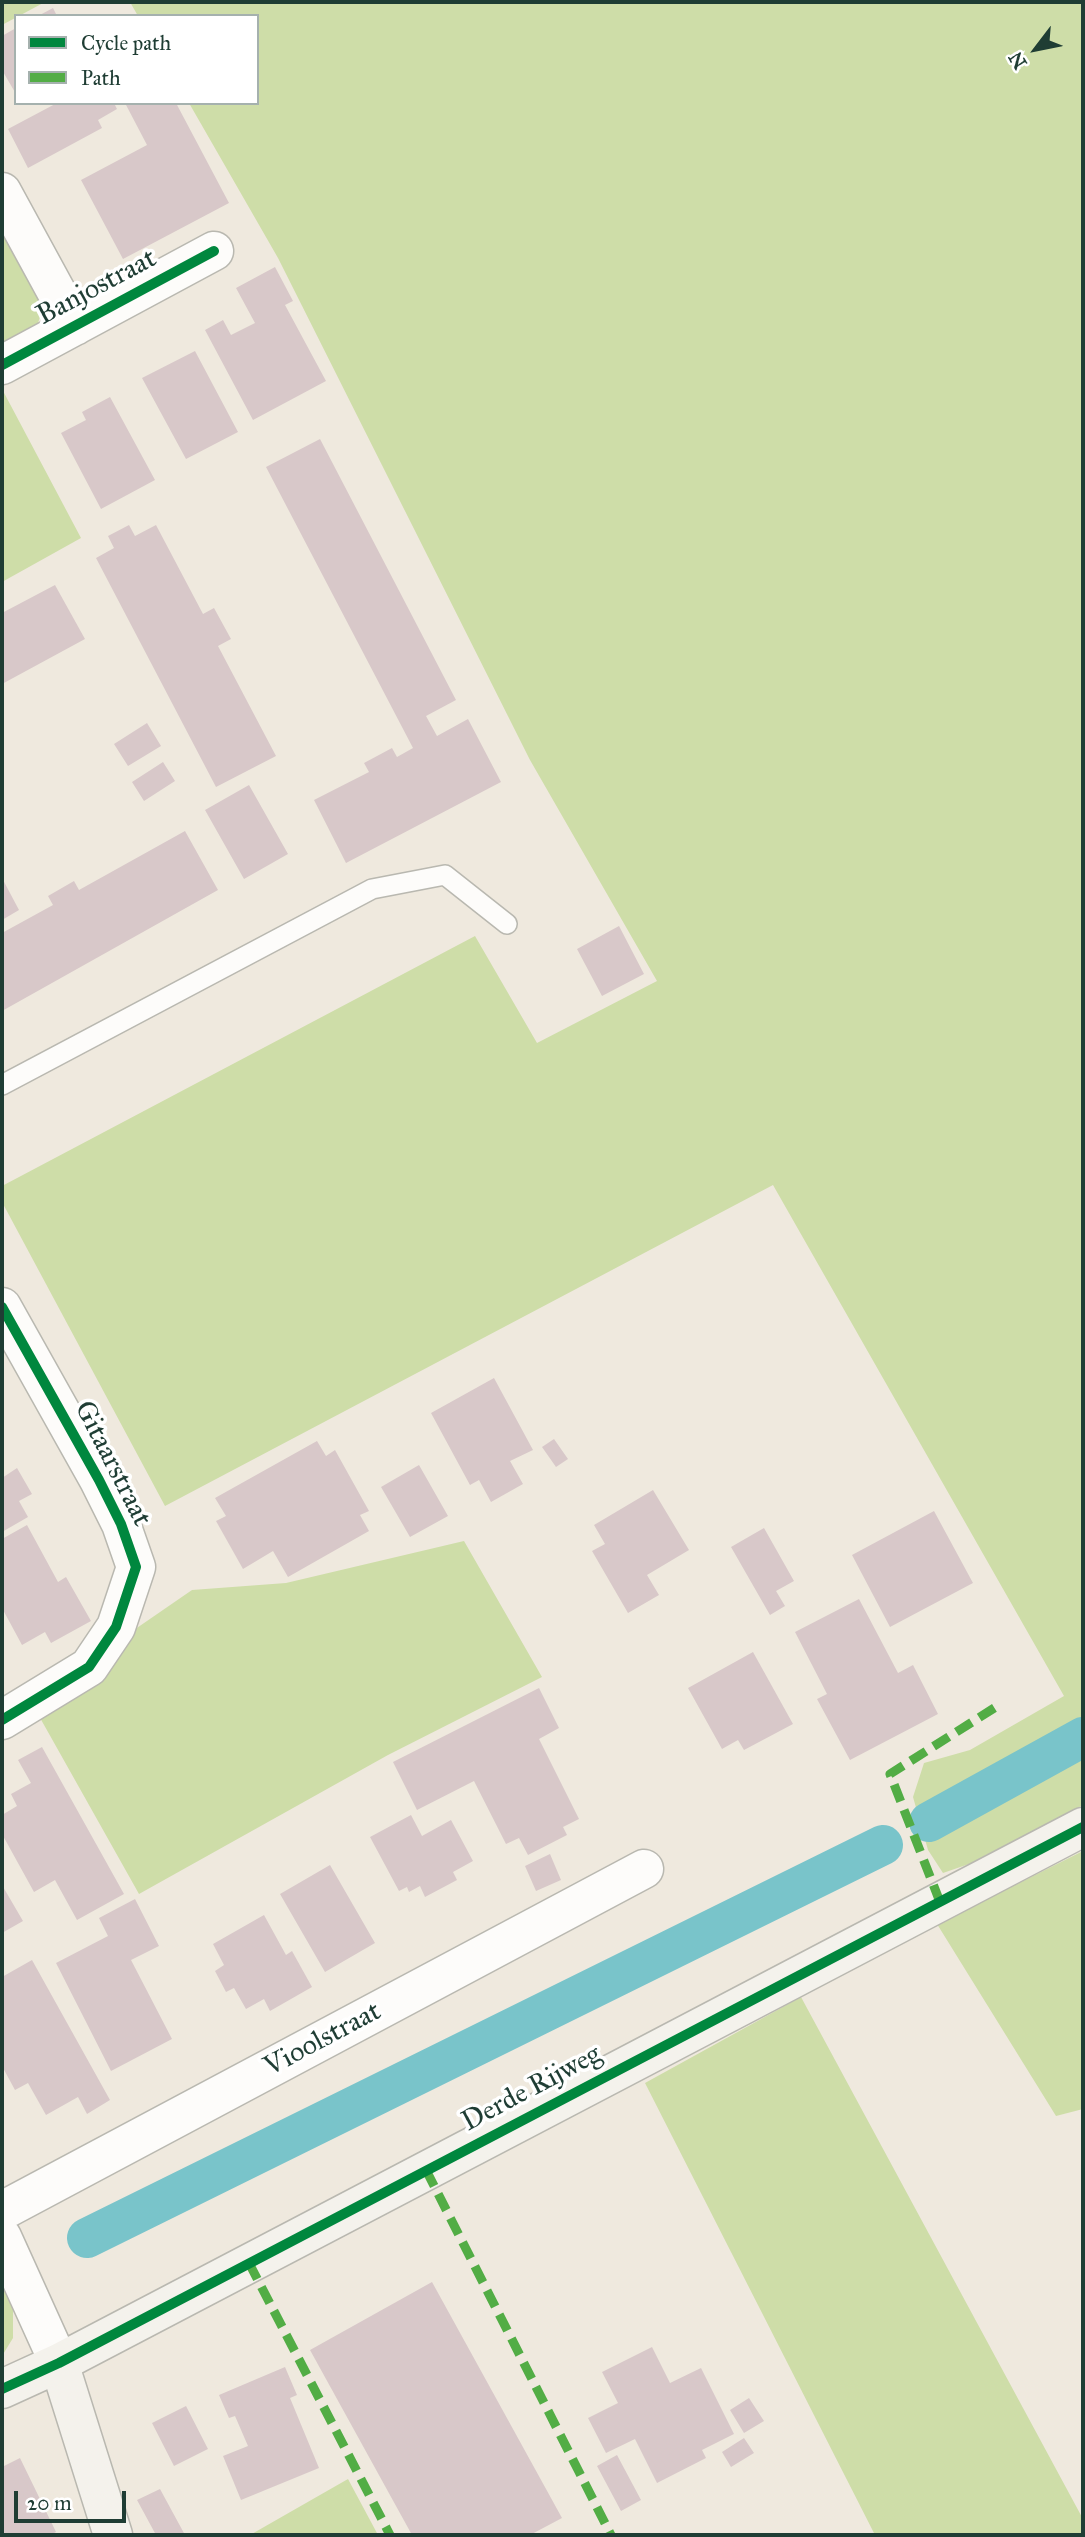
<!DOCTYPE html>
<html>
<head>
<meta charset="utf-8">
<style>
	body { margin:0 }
	#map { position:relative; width:1085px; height:2537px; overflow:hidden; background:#efe9de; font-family:"IM FELL Great Primer",serif }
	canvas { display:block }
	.frame { position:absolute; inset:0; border:4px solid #1f3d34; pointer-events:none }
	.legend { position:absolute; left:14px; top:14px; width:245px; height:91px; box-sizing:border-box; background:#fff; border:2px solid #a5b1ae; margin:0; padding:9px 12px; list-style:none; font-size:21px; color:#1f3d34 }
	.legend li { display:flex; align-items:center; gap:14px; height:35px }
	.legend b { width:35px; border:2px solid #a5b1ae }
	.north { position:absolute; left:1001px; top:14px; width:70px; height:70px; -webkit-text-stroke:5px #fff; paint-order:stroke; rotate:238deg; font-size:19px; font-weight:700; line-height:28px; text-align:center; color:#1f3d34 }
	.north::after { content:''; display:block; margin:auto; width:24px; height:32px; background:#1f3d34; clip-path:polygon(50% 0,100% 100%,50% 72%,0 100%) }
	.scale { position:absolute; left:14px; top:2491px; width:112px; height:32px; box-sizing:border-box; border:4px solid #1f3d34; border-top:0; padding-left:9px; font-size:21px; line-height:24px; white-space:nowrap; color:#1f3d34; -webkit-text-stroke:5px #fff; paint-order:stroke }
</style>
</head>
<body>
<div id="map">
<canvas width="1085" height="2537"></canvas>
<div class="frame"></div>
<ul class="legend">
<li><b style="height:9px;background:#00873e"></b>Cycle path</li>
<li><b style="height:9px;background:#52ad45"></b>Path</li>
</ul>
<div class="north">N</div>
<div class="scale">20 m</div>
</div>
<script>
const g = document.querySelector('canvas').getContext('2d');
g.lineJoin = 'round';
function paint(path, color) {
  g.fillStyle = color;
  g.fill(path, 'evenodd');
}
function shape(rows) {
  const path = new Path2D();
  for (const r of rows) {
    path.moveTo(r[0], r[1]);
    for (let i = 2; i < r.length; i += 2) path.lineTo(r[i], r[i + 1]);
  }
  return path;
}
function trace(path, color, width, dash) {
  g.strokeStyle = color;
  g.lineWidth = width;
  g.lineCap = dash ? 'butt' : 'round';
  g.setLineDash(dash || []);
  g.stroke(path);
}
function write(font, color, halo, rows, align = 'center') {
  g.font = font + ' "IM FELL Great Primer",serif';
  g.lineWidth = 7;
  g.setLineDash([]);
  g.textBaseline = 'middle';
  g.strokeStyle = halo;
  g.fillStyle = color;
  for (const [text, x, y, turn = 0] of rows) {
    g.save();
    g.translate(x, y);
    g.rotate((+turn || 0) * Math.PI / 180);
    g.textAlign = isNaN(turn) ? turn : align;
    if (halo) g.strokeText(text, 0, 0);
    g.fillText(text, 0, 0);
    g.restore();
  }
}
const green = shape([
	[2,2,45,2,2,25],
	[130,2,1083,2,1083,1805,969,1864,943,1873,928,1850,913,1797,924,1763,970,1750,1064,1696,773,1185,165,1506,2,1202,2,1186,475,936,537,1043,657,981,530,760,278,258,189,103,257,103,257,16,138,16],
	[2,217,45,302,35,332,2,354],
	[2,389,81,538,2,582],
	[464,1541,542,1677,388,1755,139,1894,39,1716,131,1632,192,1590,286,1583],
	[1083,1851,1083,2109,1056,2116,937,1924],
	[801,1997,1083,2519,1083,2535,875,2535,645,2083],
	[2,2284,13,2308,13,2338,2,2356],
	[348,2479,378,2535,250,2535]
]);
const canal = shape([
	[929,1822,1083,1737],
	[87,2238,883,1845]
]);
const building = shape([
	[53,8,57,16,38,16],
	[16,28,16,94,2,70,2,36],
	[57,103,114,103,117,109,98,120,102,128,28,168,8,129],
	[125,103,176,103,229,203,123,259,81,180,147,145],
	[275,267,293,301,285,305,326,381,253,420,205,330,223,320,231,335,255,323,236,288],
	[195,351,238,432,186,459,142,378],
	[110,397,155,480,101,509,61,433,86,420,82,412],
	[320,439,456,700,426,716,437,736,468,719,501,782,346,863,314,800,369,772,364,763,392,748,397,757,413,748,266,467],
	[129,525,135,536,156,525,203,614,214,608,231,639,218,646,276,756,216,787,96,558,114,548,108,536],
	[55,585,85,639,2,684,2,613],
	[147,723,161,746,128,766,114,744],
	[163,762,175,781,144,801,132,782],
	[249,785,288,854,244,879,205,810],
	[185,831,218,890,2,1011,2,933,53,905,48,896,74,881,79,890],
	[2,878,19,910,2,920],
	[619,926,644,974,602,996,577,949],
	[494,1378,533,1450,510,1461,523,1484,491,1502,479,1480,470,1485,431,1413],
	[554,1439,568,1459,556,1467,542,1447],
	[317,1441,326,1456,335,1450,369,1511,360,1515,369,1531,288,1577,273,1551,243,1569,216,1521,226,1516,215,1498],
	[419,1465,448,1516,410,1537,381,1487],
	[17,1468,32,1494,19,1501,28,1517,2,1532,2,1478],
	[653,1490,689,1550,647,1575,659,1595,628,1613,592,1551,605,1544,594,1525],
	[934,1511,973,1583,890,1627,852,1555],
	[27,1525,58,1582,66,1577,91,1621,51,1643,45,1632,22,1645,2,1608,2,1539],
	[764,1528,794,1581,776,1591,785,1606,770,1615,731,1547],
	[859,1599,898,1673,913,1665,938,1714,850,1760,817,1699,827,1694,795,1632],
	[753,1652,793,1724,744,1750,738,1740,722,1749,688,1688],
	[539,1688,559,1728,539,1739,579,1819,563,1827,567,1835,528,1855,519,1838,506,1844,474,1781,417,1810,393,1762],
	[42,1747,124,1894,77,1920,55,1880,34,1892,2,1834,2,1815,17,1806,11,1794,31,1783,18,1760],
	[411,1815,422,1836,451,1820,473,1861,453,1872,457,1880,425,1897,420,1886,409,1892,407,1887,399,1891,370,1837],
	[550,1854,561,1880,536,1891,525,1866],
	[330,1865,375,1943,325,1972,280,1894],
	[2,1885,23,1921,2,1933],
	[135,1899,159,1946,131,1960,172,2039,111,2071,56,1963,108,1936,99,1918],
	[264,1915,286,1955,292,1951,312,1987,270,2011,264,1999,246,2009,234,1988,226,1992,215,1971,224,1965,213,1944],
	[32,1960,110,2100,87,2114,78,2097,46,2115,28,2083,15,2090,2,2066,2,1977],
	[432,2282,562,2518,530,2535,412,2535,310,2350],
	[652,2347,670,2383,701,2368,734,2434,702,2450,706,2458,657,2483,635,2439,606,2453,588,2418,618,2403,602,2372],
	[285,2367,297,2395,290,2398,319,2468,241,2500,223,2456,248,2446,235,2416,229,2418,219,2395],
	[749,2398,764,2421,744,2433,730,2410],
	[186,2406,208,2449,174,2466,152,2423],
	[744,2438,754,2453,731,2467,722,2452],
	[617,2455,641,2500,621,2511,597,2466],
	[20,2458,56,2532,50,2535,2,2535,2,2467],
	[160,2489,185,2535,156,2535,137,2500]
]);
const lane = shape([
	[2,1085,372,889,445,875,507,924]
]);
const street = shape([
	[2,192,75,326],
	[2,365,214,251],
	[2,1307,99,1480,121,1524,136,1567,116,1627,89,1667,2,1720],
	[2,2211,644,1869],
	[2,2237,59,2363]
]);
const secondary = shape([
	[59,2363,113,2535],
	[2,2389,59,2363,1083,1827]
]);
const quiet = shape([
	[940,1902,890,1774,999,1705],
	[426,2170,611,2535],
	[249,2263,390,2535]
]);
const cycleway = shape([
	[2,365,214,251],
	[2,1307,99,1480,121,1524,136,1567,116,1627,89,1667,2,1720],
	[2,2389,59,2363,1083,1827]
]);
const streetNames = [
	["Banjostraat",97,288,-28],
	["Gitaarstraat",112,1464,63],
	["Vioolstraat",323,2040,-28],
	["Derde Rijweg",532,2089,-28]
];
paint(green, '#cedda8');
trace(canal, '#79c4ca', 40);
paint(building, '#d8c8c9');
trace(lane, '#b9b8b0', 22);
trace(street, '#b9b8b0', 41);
trace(secondary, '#b9b8b0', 41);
trace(lane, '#fdfcfa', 19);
trace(street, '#fdfcfa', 38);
trace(secondary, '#f4f2ec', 38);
trace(quiet, '#52ad45', 9, [18, 9]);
trace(cycleway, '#00873e', 10);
write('28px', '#1f3d34', '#fff', streetNames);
</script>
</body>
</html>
